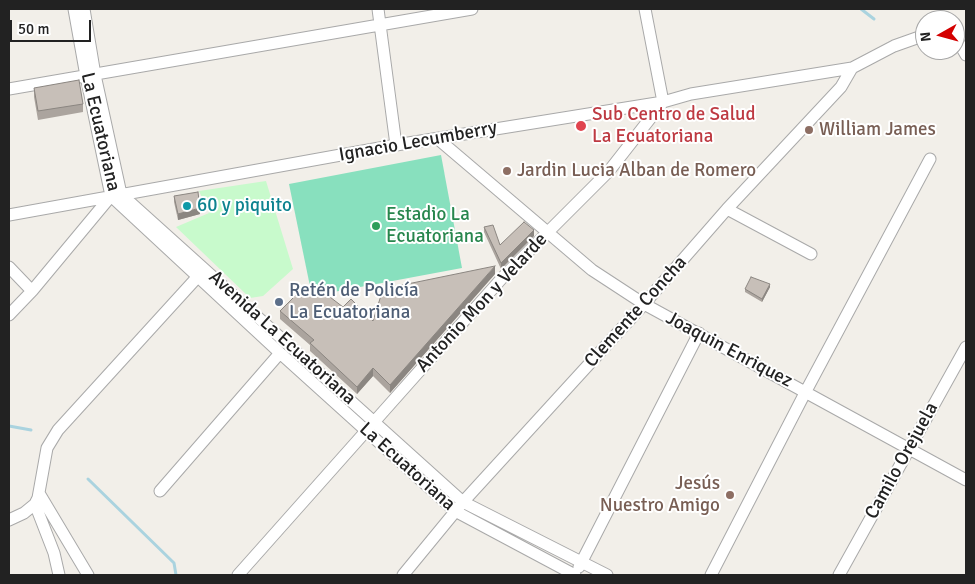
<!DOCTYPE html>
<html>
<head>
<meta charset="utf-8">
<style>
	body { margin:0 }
	#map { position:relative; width:975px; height:584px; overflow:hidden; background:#f2efe9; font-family:Signika,sans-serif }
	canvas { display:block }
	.frame { position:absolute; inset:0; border:10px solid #222; pointer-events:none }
	.north { position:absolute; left:915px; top:10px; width:50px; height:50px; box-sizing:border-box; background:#fff; border:1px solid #a7a7a7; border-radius:50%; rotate:263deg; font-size:14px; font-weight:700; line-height:20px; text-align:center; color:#222 }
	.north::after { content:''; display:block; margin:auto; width:18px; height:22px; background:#d40000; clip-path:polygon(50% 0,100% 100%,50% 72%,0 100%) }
	.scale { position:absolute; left:10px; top:20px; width:81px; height:22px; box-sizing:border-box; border:2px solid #222; border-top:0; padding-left:6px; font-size:15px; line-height:18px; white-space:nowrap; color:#222; -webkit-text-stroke:4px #fff; paint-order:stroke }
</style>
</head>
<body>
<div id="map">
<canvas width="975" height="584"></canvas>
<div class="frame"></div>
<div class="north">N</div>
<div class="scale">50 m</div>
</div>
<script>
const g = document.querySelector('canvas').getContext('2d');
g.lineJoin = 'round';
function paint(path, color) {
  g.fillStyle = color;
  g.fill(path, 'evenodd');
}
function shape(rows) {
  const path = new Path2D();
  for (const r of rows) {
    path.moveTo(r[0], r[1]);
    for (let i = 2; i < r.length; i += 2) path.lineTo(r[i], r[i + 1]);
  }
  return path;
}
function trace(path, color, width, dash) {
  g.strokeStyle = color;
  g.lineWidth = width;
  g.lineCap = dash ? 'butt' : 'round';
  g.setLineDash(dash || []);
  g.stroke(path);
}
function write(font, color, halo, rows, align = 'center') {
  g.font = font + ' Signika,sans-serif';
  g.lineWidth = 4;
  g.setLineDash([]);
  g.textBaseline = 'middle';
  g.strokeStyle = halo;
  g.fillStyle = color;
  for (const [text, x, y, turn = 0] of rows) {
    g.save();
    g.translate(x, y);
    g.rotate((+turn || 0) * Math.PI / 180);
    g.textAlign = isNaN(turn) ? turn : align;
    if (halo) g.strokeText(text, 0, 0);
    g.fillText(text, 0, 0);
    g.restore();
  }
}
const park = shape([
	[266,181,293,269,263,296,250,298,176,227,209,213,199,191]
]);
const pitch = shape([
	[441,155,462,268,312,296,289,184]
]);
const stream = shape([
	[861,9,874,19],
	[9,426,31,430],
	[88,479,174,563,176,575]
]);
const minor = shape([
	[74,9,86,76,111,196,280,353,455,511,575,575],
	[84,9,95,75,121,194,463,502,607,575],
	[378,9,396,145],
	[955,36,966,55],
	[852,68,894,46,925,35],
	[9,89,472,9],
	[438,139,592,270,644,304,966,480],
	[727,209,811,254],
	[9,215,396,145,663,102,691,94,852,68,841,87,727,209,644,304,463,502,403,575],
	[9,267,32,291],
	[9,315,32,291,111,196],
	[160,491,280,353],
	[39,493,88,575],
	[35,504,54,553,59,575],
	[9,520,24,513,35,504,38,498,47,448,58,430,202,272],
	[579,567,699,333],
	[238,575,503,277,609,171,663,102,645,9],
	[711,575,806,391,930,159],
	[839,575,966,347]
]);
const wall = shape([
	[34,88,83,104,83,112,38,120,34,97],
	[174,196,200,214,178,220,174,202],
	[484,227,500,245,534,236,501,269,484,232],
	[495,274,390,393,373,376,357,394,310,351,310,345,280,319,280,311,309,295,343,307,373,321],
	[770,287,762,302,745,292,745,289]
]);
const shadedWall = shape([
	[200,208,200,214,178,220,178,214],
	[534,230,534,236,501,269,501,263],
	[495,266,495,274,390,393,390,385],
	[770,284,770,287,762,302,762,299],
	[373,368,373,376,357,394,357,387]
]);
const building = shape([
	[79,80,83,104,38,111,34,88,79,80],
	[198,192,200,208,178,214,174,196,198,192],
	[524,222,534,230,501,263,484,227,493,225,500,245,524,222],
	[495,266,390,385,373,368,357,387,310,343,314,340,280,311,301,290,309,295,326,294,343,307,351,299,373,321,383,289,495,266],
	[751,277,770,284,762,299,745,289,751,277]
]);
const markers = [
	[581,126,6,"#e0444e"],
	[809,130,5,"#8d6e63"],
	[507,171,5,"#8d6e63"],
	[187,206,5,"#0f9aa8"],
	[376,226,5,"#2e9e5b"],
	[279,302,5,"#5c6f8a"],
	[730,495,5,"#8d6e63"]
];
const healthNames = [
	["Sub Centro de Salud",592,115],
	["La Ecuatoriana",592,137]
];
const educationNames = [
	["William James",819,130],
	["Jardin Lucia Alban de Romero",517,171],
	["Jesús",720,484,"right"],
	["Nuestro Amigo",720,506,"right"]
];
const streetNames = [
	["La Ecuatoriana",100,132,77],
	["Ignacio Lecumberry",418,142,-10],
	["Antonio Mon y Velarde",482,303,-47],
	["Clemente Concha",636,312,-48],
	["Avenida La Ecuatoriana",282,338,42],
	["Joaquin Enriquez",729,350,28],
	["Camilo Orejuela",902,461,-61],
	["La Ecuatoriana",407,467,42]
];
const cultureNames = [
	["60 y piquito",197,206]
];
const leisureNames = [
	["Estadio La",386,215],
	["Ecuatoriana",386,237]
];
const serviceNames = [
	["Retén de Policía",289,291],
	["La Ecuatoriana",289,313]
];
paint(park, '#c8facc');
paint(pitch, '#88e0be');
trace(stream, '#aad3df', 3);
trace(minor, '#a9a9a9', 13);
trace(minor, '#fff', 11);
paint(wall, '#aba49e');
paint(shadedWall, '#8b8681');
paint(building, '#c7bfb8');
trace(building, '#8b8681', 1);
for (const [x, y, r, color] of markers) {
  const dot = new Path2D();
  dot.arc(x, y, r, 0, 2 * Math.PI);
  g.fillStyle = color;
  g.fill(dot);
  trace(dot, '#fff', 2);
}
write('19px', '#be3a42', '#fff', healthNames, 'left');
write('19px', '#785e54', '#fff', educationNames, 'left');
write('19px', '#222', '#fff', streetNames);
write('19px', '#0d838f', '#fff', cultureNames, 'left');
write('19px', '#27864d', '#fff', leisureNames, 'left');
write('19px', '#4e5e75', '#fff', serviceNames, 'left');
</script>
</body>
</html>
